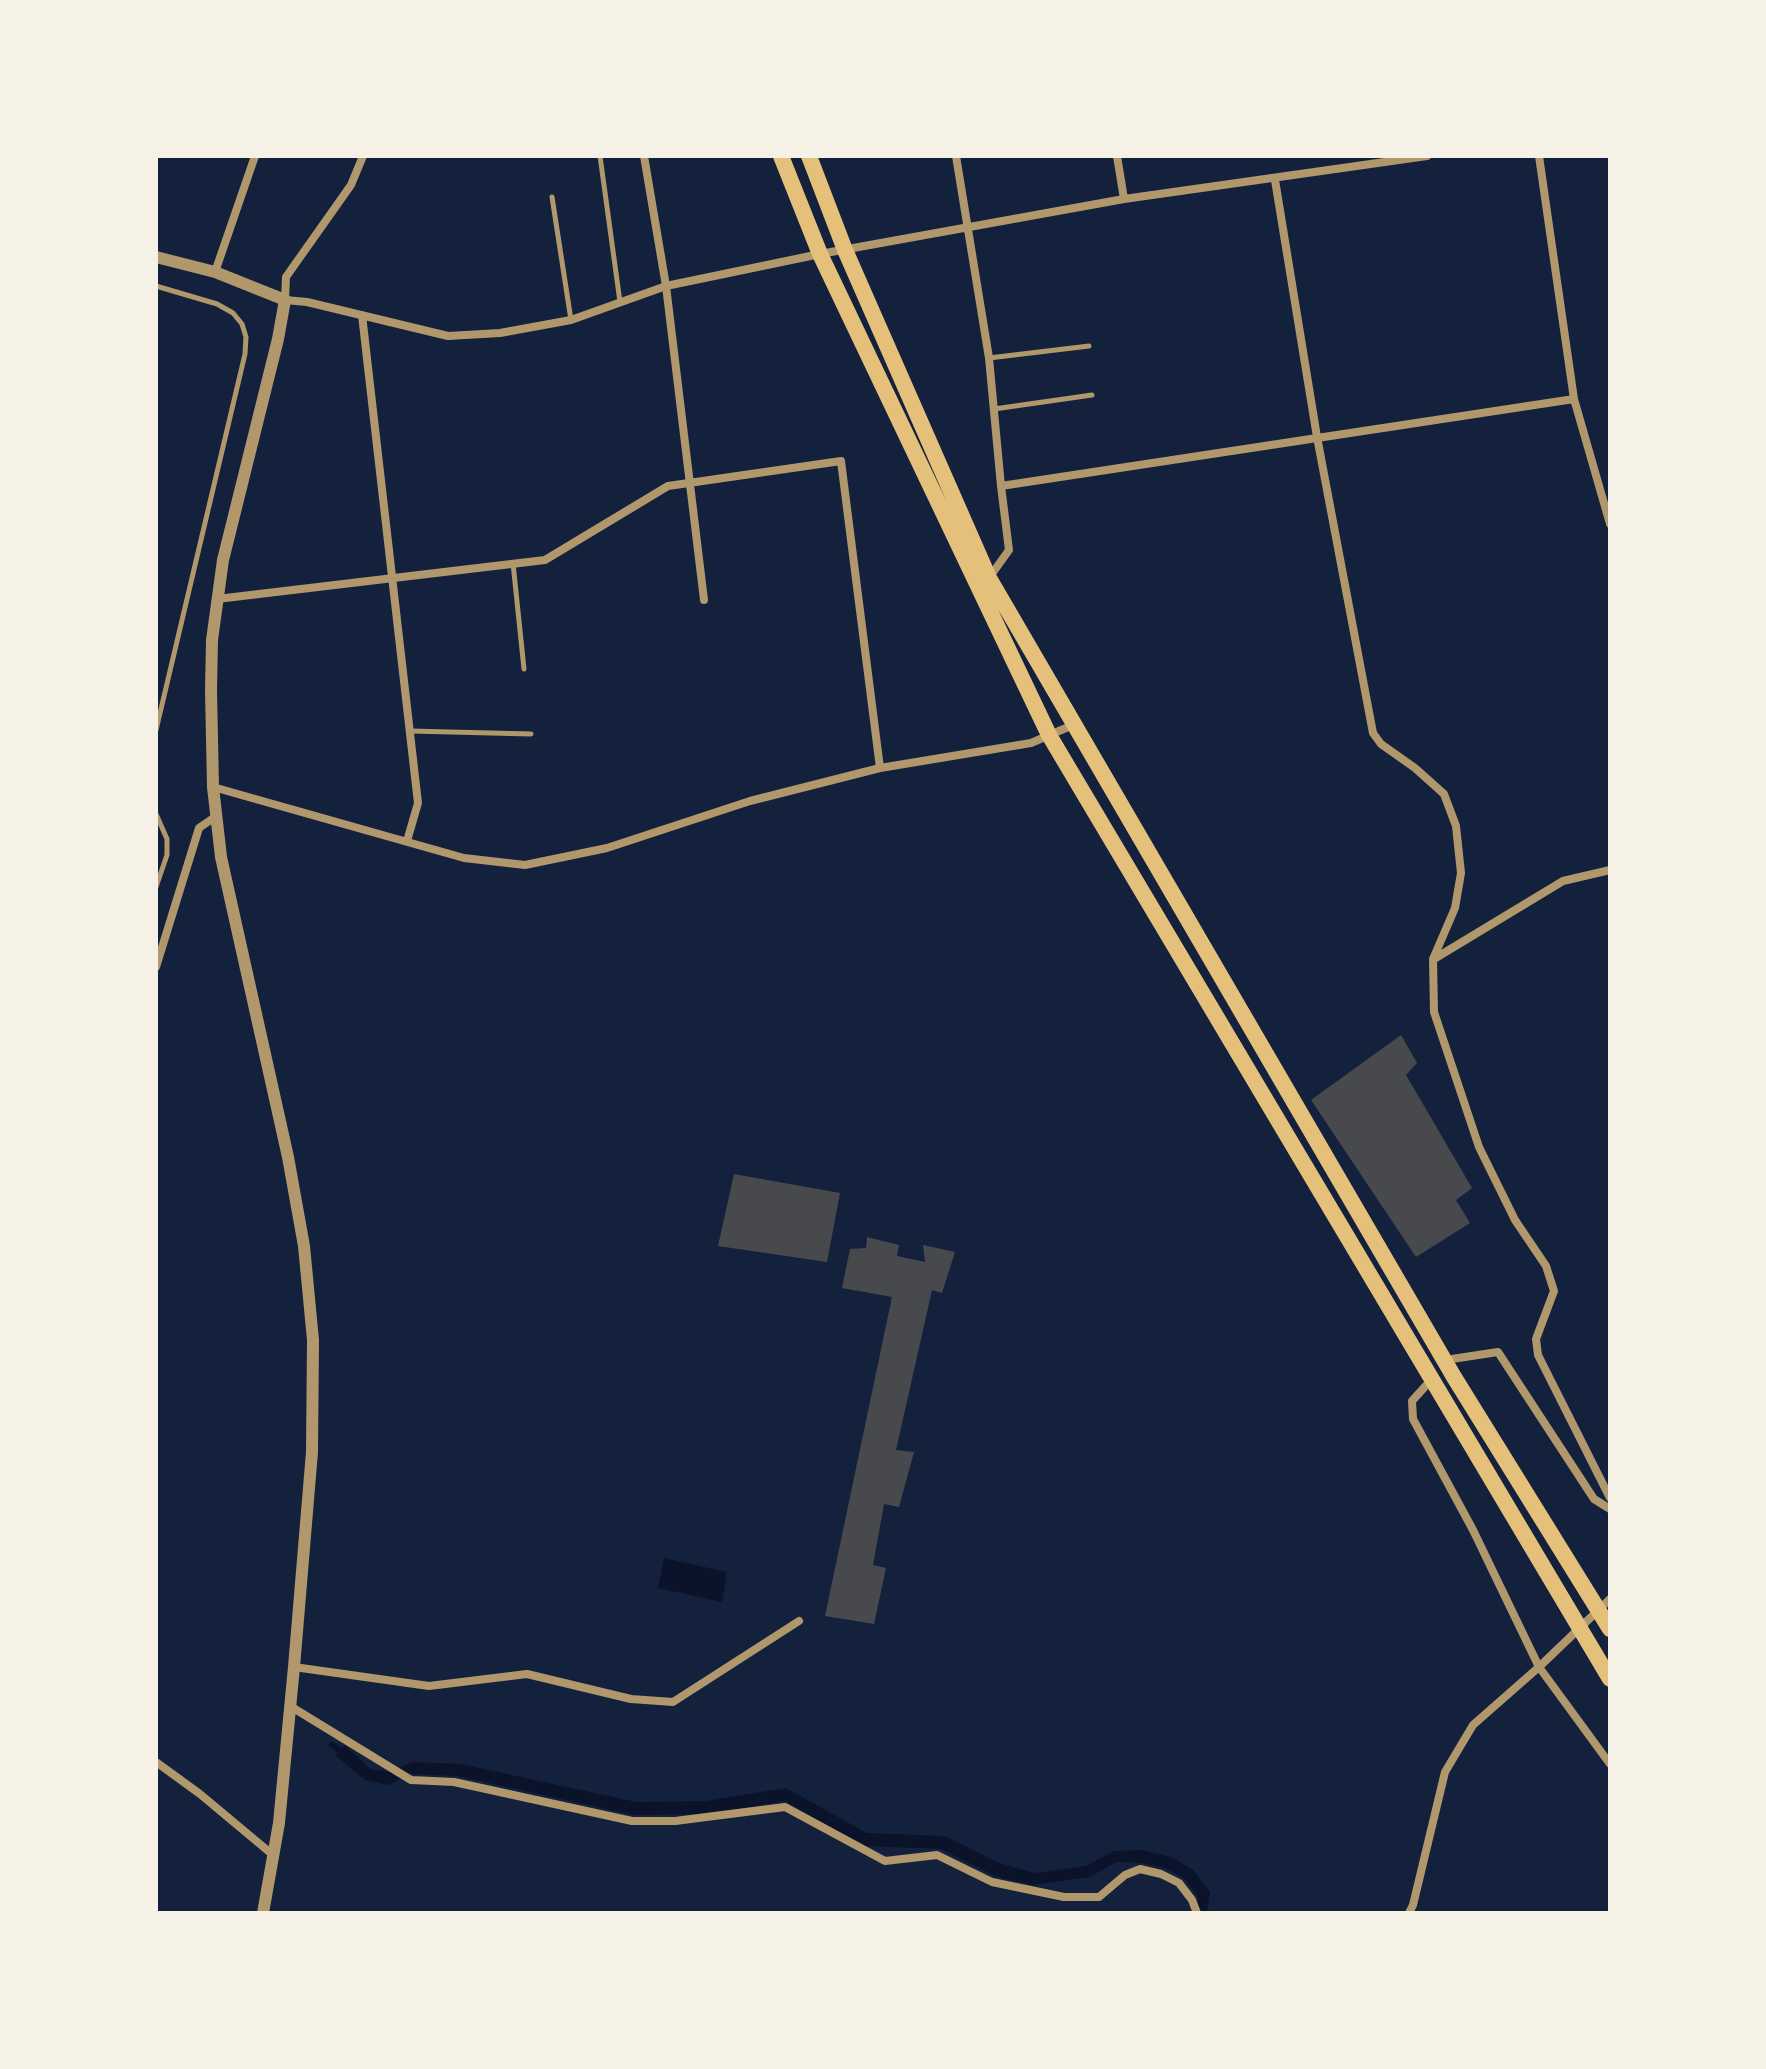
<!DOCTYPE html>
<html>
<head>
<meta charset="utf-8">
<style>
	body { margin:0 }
	#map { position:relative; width:1766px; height:2069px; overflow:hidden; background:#14213d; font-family:Karla,sans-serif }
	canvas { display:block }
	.frame { position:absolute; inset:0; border:158px solid #f6f1e7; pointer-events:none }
</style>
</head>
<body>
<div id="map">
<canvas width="1766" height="2069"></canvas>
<div class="frame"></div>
</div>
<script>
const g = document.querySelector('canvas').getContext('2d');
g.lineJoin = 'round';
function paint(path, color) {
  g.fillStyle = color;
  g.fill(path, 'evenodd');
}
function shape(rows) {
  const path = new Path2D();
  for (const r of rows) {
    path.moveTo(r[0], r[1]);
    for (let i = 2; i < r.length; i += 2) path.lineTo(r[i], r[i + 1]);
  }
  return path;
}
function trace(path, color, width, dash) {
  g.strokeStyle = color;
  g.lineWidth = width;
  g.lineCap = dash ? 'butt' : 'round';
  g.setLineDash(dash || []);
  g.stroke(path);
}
const water = shape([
	[664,1558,727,1572,722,1602,658,1588],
	[345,1745,370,1769,391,1772,412,1762,461,1764,636,1802,705,1801,786,1788,867,1833,945,1836,999,1863,1035,1873,1086,1866,1114,1851,1142,1850,1172,1857,1193,1870,1210,1892,1207,1913,1196,1913,1198,1897,1184,1878,1165,1868,1141,1863,1116,1862,1090,1877,1032,1885,995,1876,941,1849,864,1846,785,1801,707,1814,634,1815,457,1776,411,1774,388,1785,365,1780,336,1756]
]);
const stream = shape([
	[332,1745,345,1754]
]);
const building = shape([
	[1401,1035,1417,1063,1406,1075,1472,1188,1456,1200,1470,1223,1416,1257,1311,1100],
	[734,1174,840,1193,827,1262,718,1246],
	[867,1237,899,1245,897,1256,925,1262,923,1245,955,1252,942,1293,932,1290,896,1450,914,1452,899,1507,884,1504,873,1565,886,1568,874,1624,825,1616,892,1297,842,1288,850,1249,866,1248]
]);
const service = shape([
	[600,156,620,302],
	[552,197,571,320],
	[156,286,217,304,233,313,242,324,246,337,245,354,156,730],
	[989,358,1089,346],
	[994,409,1092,395],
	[513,563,524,669],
	[410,731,531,734],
	[156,814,167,839,167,855,156,887]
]);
const minor = shape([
	[363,156,351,185,286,277,285,300,307,302,448,336,500,333,571,320,666,286,820,254,1124,199,1427,156],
	[644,156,666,286,704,600],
	[956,156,989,358,1001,486,1574,399],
	[1117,156,1124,199],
	[1539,156,1574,399,1610,524],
	[1275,180,1317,437,1373,733,1381,744,1415,768,1444,794,1456,826,1461,873,1455,908,1433,959,1434,1012,1479,1147,1515,1220,1546,1266,1554,1291,1536,1339,1538,1355,1610,1498],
	[215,272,255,156],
	[362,315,418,803,407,841],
	[989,578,1009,550,1001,486],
	[217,599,545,560,668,486,841,461,880,768],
	[213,787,464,858,525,865,607,848,750,801,880,768,1031,743,1073,725],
	[1434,959,1563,881,1610,870],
	[156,967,199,828,215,817],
	[1445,1360,1498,1352,1594,1499,1610,1509],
	[1431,1380,1412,1401,1413,1419,1473,1530,1539,1667,1610,1764],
	[294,1667,429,1686,527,1674,631,1699,673,1702,799,1621],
	[290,1706,411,1780,454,1782,632,1821,675,1821,785,1807,885,1861,937,1855,992,1882,1064,1897,1099,1897,1125,1875,1140,1869,1161,1874,1179,1883,1192,1900,1197,1913],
	[156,1762,200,1794,273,1855],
	[1409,1913,1413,1905,1445,1772,1473,1725,1539,1667,1610,1599]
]);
const tertiary = shape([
	[156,257,215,272,285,300,278,339,223,560,212,640,211,690,213,787,221,857,288,1157,304,1246,313,1340,312,1452,294,1667,279,1823,263,1913]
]);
const primary = shape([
	[781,156,820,254,1049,735,1610,1679],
	[809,156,845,250,989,578,1454,1377,1610,1629]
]);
paint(water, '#0b132b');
trace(stream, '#0b132b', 6);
paint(building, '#48494c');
trace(service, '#b1986c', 5);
trace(minor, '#b1986c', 8);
trace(tertiary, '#b1986c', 12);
trace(primary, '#e5c07b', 16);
</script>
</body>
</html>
